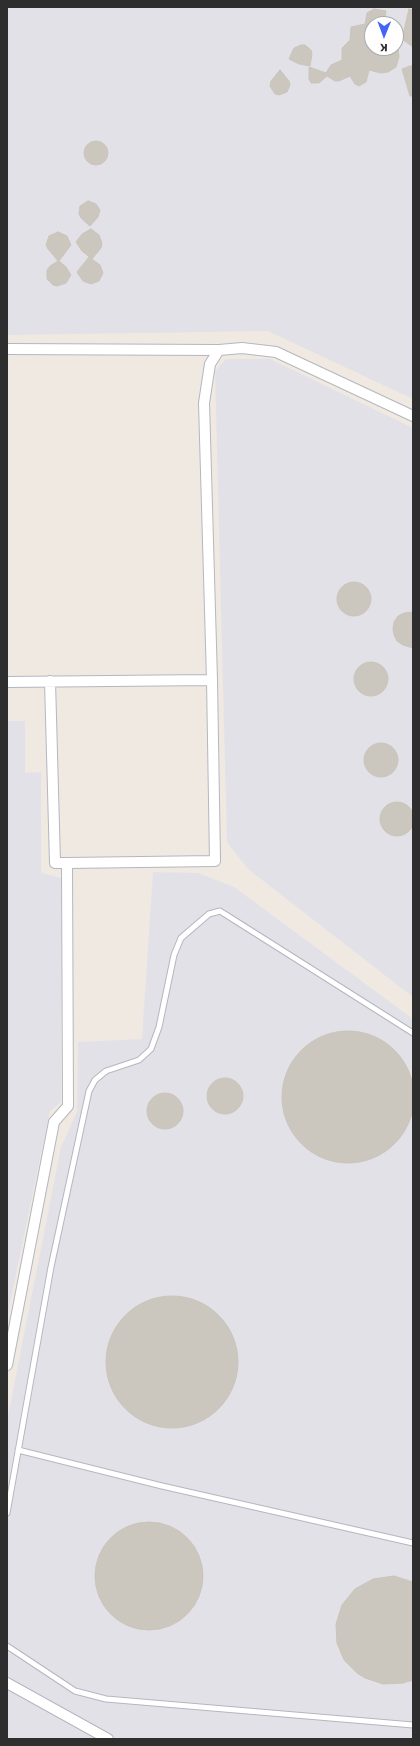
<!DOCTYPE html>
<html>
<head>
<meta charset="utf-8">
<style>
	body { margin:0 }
	#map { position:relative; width:420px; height:1746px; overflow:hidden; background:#efe9e1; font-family:"Work Sans",sans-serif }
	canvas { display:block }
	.frame { position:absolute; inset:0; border:8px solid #2e2e2e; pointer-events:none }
	.north { position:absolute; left:364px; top:16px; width:40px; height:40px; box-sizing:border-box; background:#fff; border:1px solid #ababab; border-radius:50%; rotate:181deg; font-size:11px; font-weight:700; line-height:16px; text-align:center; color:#2e2e2e }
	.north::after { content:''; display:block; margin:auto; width:14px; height:18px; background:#4264fb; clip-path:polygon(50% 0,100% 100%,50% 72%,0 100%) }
</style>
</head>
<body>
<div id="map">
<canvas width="420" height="1746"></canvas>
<div class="frame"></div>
<div class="north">K</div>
</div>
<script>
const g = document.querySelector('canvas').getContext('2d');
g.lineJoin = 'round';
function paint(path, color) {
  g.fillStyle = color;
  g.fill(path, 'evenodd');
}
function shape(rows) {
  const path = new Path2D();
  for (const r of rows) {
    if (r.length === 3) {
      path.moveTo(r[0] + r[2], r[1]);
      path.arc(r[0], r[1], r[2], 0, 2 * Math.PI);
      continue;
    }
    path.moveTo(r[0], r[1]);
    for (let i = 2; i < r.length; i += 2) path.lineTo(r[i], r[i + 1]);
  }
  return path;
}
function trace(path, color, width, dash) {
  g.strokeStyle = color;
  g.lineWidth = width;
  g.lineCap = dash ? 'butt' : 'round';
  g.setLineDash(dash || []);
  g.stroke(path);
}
const industrial = shape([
	[7,7,413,7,413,399,268,331,7,335],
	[372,24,396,24,396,48,372,48],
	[226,359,270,359,413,428,413,997,248,869,227,842,215,371],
	[7,721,25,721,25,773,41,772,41,873,61,878,61,1102,50,1111,7,1317],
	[153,872,198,873,234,887,413,1019,413,1739,7,1739,7,1421,61,1147,77,1112,78,1042,142,1039]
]);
const building = shape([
	[374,9,386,11,384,24,372,24,372,48,398,48,399,57,396,67,388,72,381,73,369,70,366,82,359,86,355,84,350,76,339,81,335,81,327,76,319,83,311,83,309,79,309,67,326,73,331,65,342,60,342,48,350,40,351,27,365,24,367,13,374,9],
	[409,9,413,10,413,47,402,39,409,9],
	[301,45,305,45,311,50,312,54,310,66,299,64,289,59,294,48,301,45],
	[413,65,413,96,410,96,402,69,413,65],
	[280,70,289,81,290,85,287,92,279,95,275,94,270,86,271,81,280,70],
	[96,153,12],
	[88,201,96,204,100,210,98,217,90,226,81,218,79,214,80,206,88,201],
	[91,229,99,235,102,243,101,248,92,259,82,251,76,242,82,234,91,229],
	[58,232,67,236,71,245,59,261,66,267,71,275,66,283,57,286,53,285,47,279,47,270,50,266,58,261,48,249,46,245,49,236,58,232],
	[89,257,100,265,103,273,99,281,91,284,83,281,77,272,89,257],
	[354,599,17],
	[413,612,413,648,403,645,397,641,394,635,393,629,394,622,398,616,404,613,413,612],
	[371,679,17],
	[381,760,17],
	[397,819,17],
	[348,1097,66],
	[225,1096,18],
	[165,1111,18],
	[172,1362,66],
	[149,1576,54],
	[394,1576,413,1582,413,1680,403,1683,383,1684,365,1678,357,1673,344,1660,337,1643,336,1624,342,1605,355,1589,373,1579,394,1576]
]);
const service = shape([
	[18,1450,162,1486,413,1543],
	[7,1513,51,1267,89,1091,95,1080,106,1071,139,1060,151,1049,159,1027,174,955,181,938,209,914,220,911,413,1033],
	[7,1646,75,1691,106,1699,413,1725]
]);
const minor = shape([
	[7,349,219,350],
	[50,681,55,863,67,863],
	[7,682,212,680],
	[7,1365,54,1122,68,1106,67,863,215,861,212,680,204,403,210,364,219,350,242,348,276,352,413,416],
	[7,1683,108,1739]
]);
paint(industrial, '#e3e1e8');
paint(building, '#cbc7bf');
trace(building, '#cbc5ba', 1);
trace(service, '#b4b7c1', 7);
trace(minor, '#b4b7c1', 12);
trace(service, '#fff', 5);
trace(minor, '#fff', 10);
</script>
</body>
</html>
